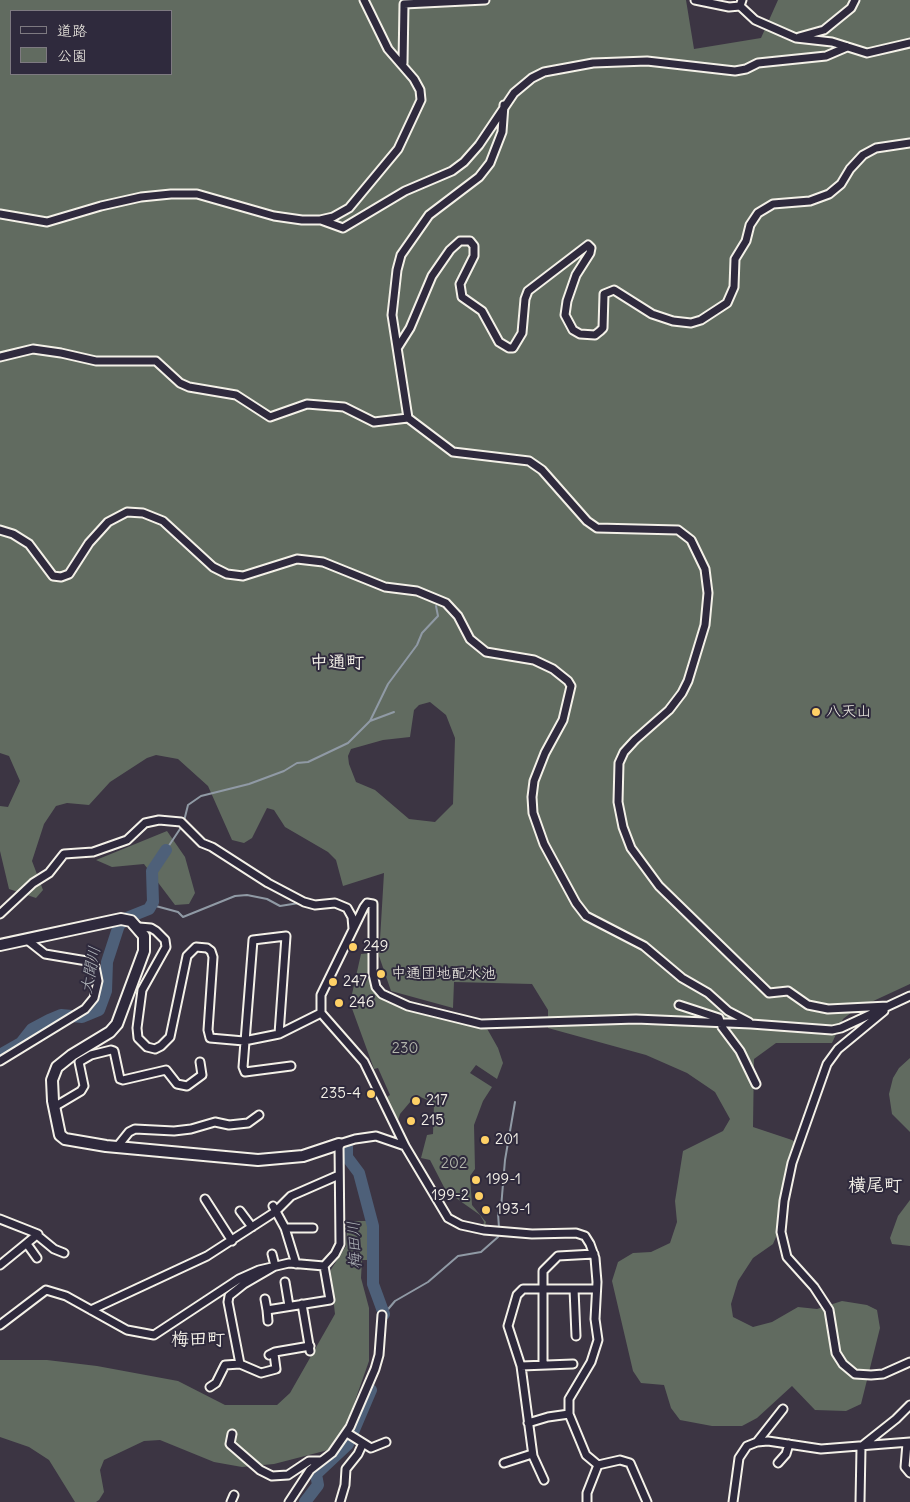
<!DOCTYPE html>
<html>
<head>
<meta charset="utf-8">
<style>
	body { margin:0 }
	#map { position:relative; width:910px; height:1502px; overflow:hidden; background:#3c3543; font-family:Delius,"Klee One",sans-serif }
	canvas { display:block }
	.legend { position:absolute; left:10px; top:10px; width:162px; height:65px; box-sizing:border-box; background:#2f2a3d; border:1px solid #7e7a81; margin:0; padding:6px 9px; list-style:none; font-size:15px; color:#f4f1e8 }
	.legend li { display:flex; align-items:center; gap:10px; height:25px }
	.legend b { width:25px; border:1px solid #7e7a81 }
</style>
</head>
<body>
<div id="map">
<canvas width="910" height="1502"></canvas>
<ul class="legend">
<li><b style="height:6px;background:#2f2a3d"></b>道路</li>
<li><b style="height:14px;background:#616b60"></b>公園</li>
</ul>
</div>
<script>
const g = document.querySelector('canvas').getContext('2d');
g.lineJoin = 'round';
function paint(path, color) {
  g.fillStyle = color;
  g.fill(path, 'evenodd');
}
function shape(rows) {
  const path = new Path2D();
  for (const r of rows) {
    path.moveTo(r[0], r[1]);
    for (let i = 2; i < r.length; i += 2) path.lineTo(r[i], r[i + 1]);
  }
  return path;
}
function trace(path, color, width, dash) {
  g.strokeStyle = color;
  g.lineWidth = width;
  g.lineCap = dash ? 'butt' : 'round';
  g.setLineDash(dash || []);
  g.stroke(path);
}
function write(font, color, halo, rows, align = 'center') {
  g.font = font + ' Delius,"Klee One",sans-serif';
  g.lineWidth = 4;
  g.setLineDash([]);
  g.textBaseline = 'middle';
  g.strokeStyle = halo;
  g.fillStyle = color;
  for (const [text, x, y, turn = 0] of rows) {
    g.save();
    g.translate(x, y);
    g.rotate((+turn || 0) * Math.PI / 180);
    g.textAlign = isNaN(turn) ? turn : align;
    if (halo) g.strokeText(text, 0, 0);
    g.fillText(text, 0, 0);
    g.restore();
  }
}
const green = shape([
	[0,0,686,0,694,49,761,38,778,0,910,0,910,984,856,1009,843,1019,832,1043,776,1043,754,1059,753,1127,792,1140,798,1144,783,1188,779,1230,773,1244,753,1258,738,1281,731,1304,733,1317,753,1327,772,1322,798,1307,817,1309,842,1301,867,1305,877,1310,880,1328,861,1404,846,1411,815,1410,792,1386,757,1418,742,1426,712,1426,680,1420,671,1408,664,1385,641,1383,633,1371,612,1281,618,1262,633,1253,651,1252,670,1243,677,1222,675,1201,683,1151,723,1131,730,1119,715,1092,687,1073,646,1055,548,1028,548,1010,532,984,454,982,453,1008,391,991,379,956,384,873,343,886,336,860,328,852,285,827,274,810,267,808,252,838,244,843,232,840,208,786,178,759,156,755,147,758,110,782,89,805,67,803,56,806,44,824,32,861,43,890,36,898,9,889,0,851,0,806,8,807,20,781,9,756,0,753],
	[11,11,171,11,171,74,11,74],
	[430,702,446,715,455,738,453,804,435,822,409,819,375,790,356,782,349,764,348,756,351,749,383,740,410,737,414,710,419,705],
	[167,831,185,857,195,893,189,904,175,905,144,864,112,867,96,860],
	[372,953,376,987,392,1000,485,1025,498,1048,503,1063,497,1079,476,1065,470,1073,492,1087,483,1101,474,1125,475,1169,470,1176,472,1205,486,1222,484,1230,482,1230,484,1222,480,1215,446,1191,430,1160,421,1158,427,1135,433,1134,434,1103,416,1095,400,1114,397,1124,384,1099,390,1095,378,1068,374,1069,350,1003,361,954],
	[910,1058,910,1132,892,1114,889,1094,893,1078,899,1068],
	[910,1200,910,1246,892,1244,890,1238,898,1216],
	[354,1221,367,1221,369,1260,362,1260,361,1278,369,1308,369,1361,350,1415,332,1449,274,1464,242,1467,214,1462,160,1440,144,1441,104,1460,100,1470,104,1492,99,1500,96,1502,75,1502,49,1460,29,1447,0,1437,0,1360,47,1360,97,1366,178,1381,225,1405,277,1405,290,1393,335,1314,330,1271,346,1246,347,1229]
]);
const stream = shape([
	[370,721,394,712],
	[184,821,188,805,201,796,249,784,284,771,297,763,308,762,348,743,370,721,388,684,417,645,422,633,438,616,436,606],
	[166,850,182,826],
	[152,905,178,912,183,917,235,896,247,895,267,899,280,906,299,903],
	[499,1228,498,1213,501,1208,505,1160,515,1102],
	[384,1314,395,1301,428,1282,458,1256,481,1252,498,1237]
]);
const river = shape([
	[0,1055,21,1043,32,1029,49,1020,61,1015,82,1017,99,1010,106,991,107,962,119,925,129,917,149,909,153,902,152,871,166,850],
	[347,1147,347,1157,359,1173,373,1226,373,1284,384,1314],
	[305,1502,318,1485,316,1474,348,1444,371,1390]
]);
const street = shape([
	[695,0,729,7,740,6,742,0],
	[740,6,755,20,796,38,832,42,867,53,910,43],
	[799,37,824,30,851,8,855,0],
	[403,63,404,4,485,0],
	[504,105,502,132,490,163,479,177,429,215,401,255,397,270,392,315,408,418,453,452,529,461,542,470,587,521,597,528,678,530,691,540,705,569,708,593,705,625,688,681,682,693,669,710,635,740,624,752,619,763,618,802,623,827,631,848,659,886,769,993,788,991,808,1005,828,1009,888,1006],
	[0,214,47,222,101,206,141,197,171,194,197,194,274,216,302,220,320,220,333,217,349,208,398,149,421,100,420,90,414,79,388,49,364,0],
	[321,220,343,228,405,191,452,171,464,162,479,145,514,93,532,78,544,72,593,63,647,61,735,71,746,69,758,63,826,56,847,47],
	[398,347,410,328,432,276,450,250,460,241,470,241,474,246,474,256,460,284,462,297,482,311,499,342,509,348,513,348,522,333,525,299,528,291,588,245,591,248,590,253,576,275,567,301,565,315,573,330,580,334,595,335,600,331,603,328,604,294,614,290,652,314,673,321,691,323,701,320,727,303,734,287,735,259,746,241,750,225,758,213,773,204,810,201,829,194,841,184,850,169,863,155,876,148,910,143],
	[0,357,33,349,61,353,96,361,156,361,180,383,189,387,236,395,270,417,307,404,344,407,374,422,408,418],
	[0,530,13,534,29,544,53,576,61,577,69,574,89,543,108,522,127,512,143,513,163,521,213,567,227,574,243,576,297,559,323,562,385,587,417,591,446,603,458,616,470,639,486,652,534,660,553,669,568,681,571,686,563,720,545,753,534,781,532,797,533,813,544,844,576,903,586,916,644,946,682,978,708,993,728,1011,749,1022],
	[0,914,33,883,49,873,64,854,93,852,127,840,145,823,159,820,181,822,202,843,212,847,268,883,304,902,315,905,335,903,347,908,352,917,353,929],
	[139,927,151,928,156,931,165,940,166,947,142,990,137,1028,138,1038,147,1047,155,1049,161,1046,170,1037,187,956,196,947,207,948,211,951,213,957,208,1030,210,1038,244,1041,279,1034,321,1013],
	[679,1005,719,1018,722,1027,740,1051,756,1084],
	[884,1011,838,1049,827,1064,792,1163,784,1201,781,1232,787,1257,814,1287,829,1310,836,1353,843,1364,855,1374,871,1375,883,1374,910,1362],
	[279,1034,286,936,253,940,243,1067,245,1072,291,1066],
	[0,1061,85,1009,94,998,98,981,95,966,87,961,45,954,26,939],
	[54,1107,81,1091,84,1086,79,1062,91,1055,111,1050,114,1051,120,1079,123,1080,166,1070,177,1084,187,1086,202,1075,200,1062],
	[117,1147,129,1132,135,1129,174,1131,191,1129,215,1122,229,1125,248,1123,259,1115],
	[205,1199,232,1241],
	[273,1206,285,1228,296,1264],
	[240,1211,252,1227],
	[0,1219,38,1234,0,1265],
	[285,1228,313,1228],
	[37,1235,54,1249,64,1253],
	[27,1244,37,1258],
	[272,1254,275,1266,244,1284,229,1296,228,1302,240,1364,261,1373,276,1369,274,1354],
	[285,1282,289,1306],
	[574,1289,576,1336],
	[265,1299,267,1310,330,1300,324,1266],
	[302,1304,310,1351],
	[91,1310,207,1256,275,1212,291,1196,339,1175],
	[267,1310,268,1321],
	[0,1325,46,1290,66,1296,127,1330,154,1335,239,1279,259,1270,289,1263,324,1266,335,1254,340,1244,339,1144,355,1139,376,1136,405,1146],
	[269,1355,275,1352,310,1346],
	[573,1364,521,1366,508,1326,517,1295,523,1289,596,1289],
	[543,1365,543,1271,558,1256,594,1254],
	[521,1366,533,1456,544,1480],
	[210,1387,216,1383,225,1365,240,1364],
	[528,1423,548,1417,569,1414],
	[347,1433,371,1448,386,1442],
	[232,1434,230,1444,260,1470,272,1476,288,1475,309,1461,320,1461],
	[757,1442,783,1409],
	[907,1443,905,1467,910,1473],
	[862,1446,896,1419,910,1405],
	[504,1463,532,1454],
	[778,1463,786,1454,789,1444],
	[598,1465,586,1455,569,1414,569,1399,591,1362,598,1340,595,1319,597,1282,595,1258,590,1244,585,1236,576,1233,532,1234,484,1230,461,1225,448,1218,405,1146,364,1062,321,1013,321,995,364,907,367,903,373,904,373,974,376,987,382,994,408,1006,481,1024,636,1019,751,1024,832,1030,841,1028,910,996],
	[598,1465,620,1460,630,1463,647,1502],
	[231,1502,234,1495],
	[289,1502,310,1470,332,1453,350,1427,375,1369,379,1355,382,1315],
	[340,1502,345,1485,346,1469,358,1454,363,1443],
	[587,1502,587,1493,598,1465],
	[733,1502,739,1458,747,1446,757,1442,768,1441,821,1449,910,1442],
	[860,1502,861,1448]
]);
const secondary = shape([
	[0,945,121,919,131,921,144,936,144,951,117,1024,110,1032,72,1055,57,1067,52,1080,53,1101,60,1135,65,1139,106,1146,258,1160,303,1156,339,1144]
]);
const markers = [
	[816,712,5,"#ffd166"],
	[353,947,5,"#ffd166"],
	[381,974,5,"#ffd166"],
	[333,982,5,"#ffd166"],
	[339,1003,5,"#ffd166"],
	[371,1094,5,"#ffd166"],
	[416,1101,5,"#ffd166"],
	[411,1121,5,"#ffd166"],
	[485,1140,5,"#ffd166"],
	[476,1180,5,"#ffd166"],
	[479,1196,5,"#ffd166"],
	[486,1210,5,"#ffd166"]
];
const poiNames = [
	["八天山",826,712],
	["249",363,947],
	["中通団地配水池",391,974],
	["247",343,982],
	["246",349,1003],
	["235-4",361,1094,"right"],
	["217",426,1101],
	["215",421,1121],
	["201",495,1140],
	["199-1",486,1180],
	["199-2",469,1196,"right"],
	["193-1",496,1210]
];
const parkNames = [
	["230",405,1049],
	["202",454,1164]
];
const waterNames = [
	["大聞川",91,970,-79],
	["梅田川",355,1245,-93]
];
const quarterNames = [
	["中通町",337,663],
	["横尾町",875,1186],
	["梅田町",198,1340]
];
paint(green, '#616b60');
trace(stream, '#909aa5', 2);
trace(river, '#4e6079', 12);
trace(street, '#f4f1e8', 11);
trace(secondary, '#f4f1e8', 14);
trace(street, '#2f2a3d', 7);
trace(secondary, '#2f2a3d', 10);
for (const [x, y, r, color] of markers) {
  const dot = new Path2D();
  dot.arc(x, y, r, 0, 2 * Math.PI);
  g.fillStyle = color;
  g.fill(dot);
  trace(dot, '#2f2a3d', 2);
}
write('15px', '#f4f1e8', '#2f2a3d', poiNames, 'left');
write('15px', '#b2b5ab', '#2f2a3d', parkNames);
write('italic 16px', '#b2b7bc', '#2f2a3d', waterNames);
write('bold 18px', '#f4f1e8', '#2f2a3d', quarterNames);
</script>
</body>
</html>
